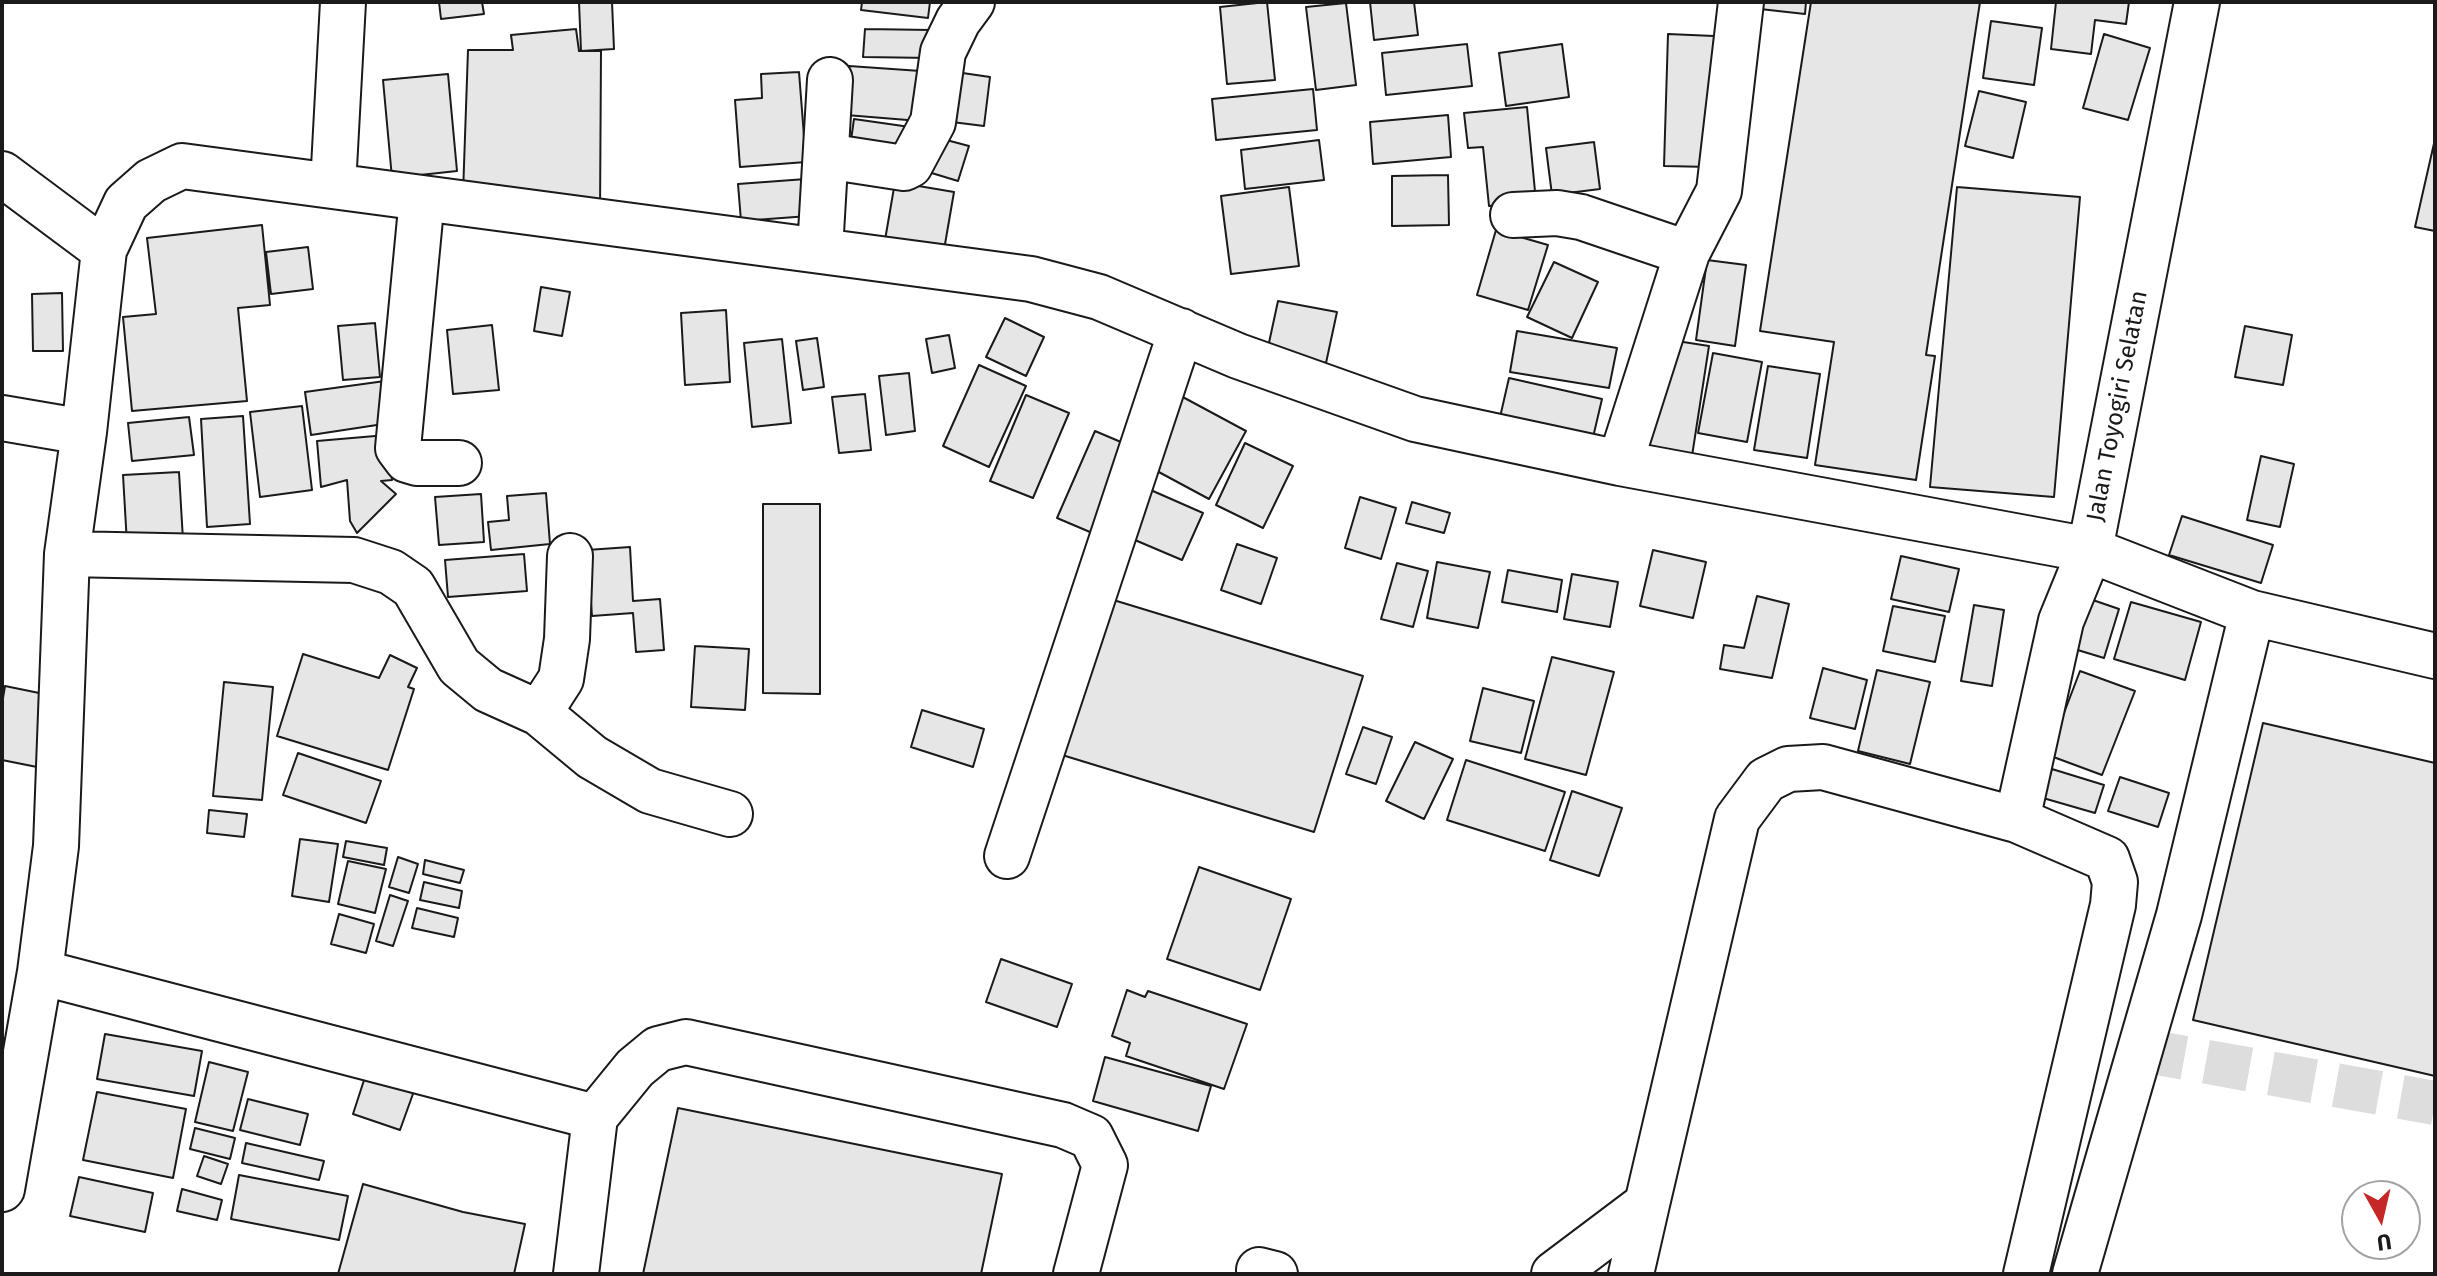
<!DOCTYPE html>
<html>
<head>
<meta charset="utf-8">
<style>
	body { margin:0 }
	#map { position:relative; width:2437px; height:1276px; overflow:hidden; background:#fff; font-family:"Fira Sans",sans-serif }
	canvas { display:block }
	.frame { position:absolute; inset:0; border:4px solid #1a1a1a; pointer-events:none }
	.north { position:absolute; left:2341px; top:1180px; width:80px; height:80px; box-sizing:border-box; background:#fff; border:2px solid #a3a3a3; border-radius:50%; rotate:172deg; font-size:22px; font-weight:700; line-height:32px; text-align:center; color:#1a1a1a }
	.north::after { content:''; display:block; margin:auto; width:28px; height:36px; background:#c62828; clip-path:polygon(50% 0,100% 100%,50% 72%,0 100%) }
</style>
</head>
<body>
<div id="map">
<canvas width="2437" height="1276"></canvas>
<div class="frame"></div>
<div class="north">U</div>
</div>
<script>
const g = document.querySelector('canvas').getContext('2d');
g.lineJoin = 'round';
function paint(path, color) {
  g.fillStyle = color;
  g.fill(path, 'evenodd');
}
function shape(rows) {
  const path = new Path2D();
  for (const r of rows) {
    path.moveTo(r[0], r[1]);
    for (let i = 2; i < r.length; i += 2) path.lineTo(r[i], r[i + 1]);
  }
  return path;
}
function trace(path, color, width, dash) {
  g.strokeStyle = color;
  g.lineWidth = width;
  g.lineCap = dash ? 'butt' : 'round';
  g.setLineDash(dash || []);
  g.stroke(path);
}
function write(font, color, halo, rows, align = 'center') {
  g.font = font + ' "Fira Sans",sans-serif';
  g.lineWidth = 6;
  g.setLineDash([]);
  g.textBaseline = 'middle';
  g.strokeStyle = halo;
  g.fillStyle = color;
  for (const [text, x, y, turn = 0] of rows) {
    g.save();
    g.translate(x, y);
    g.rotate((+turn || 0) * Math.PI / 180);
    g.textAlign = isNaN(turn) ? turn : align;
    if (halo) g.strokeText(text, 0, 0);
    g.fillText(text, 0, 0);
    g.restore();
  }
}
const building = shape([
	[439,2,482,2,484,14,441,19,439,2],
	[579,2,612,2,614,49,581,51,579,2],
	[862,2,930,2,928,18,861,10,862,2],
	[1267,2,1275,80,1227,84,1220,7,1267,2],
	[1370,2,1414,2,1418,35,1374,40,1370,2],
	[1760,2,1806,2,1805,14,1760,9,1760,2],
	[1811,2,1980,2,1926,355,1935,356,1916,480,1815,465,1834,342,1760,331,1811,2],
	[2056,2,2129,2,2126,24,2095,20,2091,54,2051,49,2056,2],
	[1346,3,1356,85,1316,90,1306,7,1346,3],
	[1991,21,2042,28,2034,85,1983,78,1991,21],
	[576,29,579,51,601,51,600,213,463,194,468,50,513,50,511,35,576,29],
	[865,29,932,30,932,58,863,57,865,29],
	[1668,34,1714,36,1711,167,1664,166,1668,34],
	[2104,34,2150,48,2128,120,2083,108,2104,34],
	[1467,44,1472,86,1386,95,1382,53,1467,44],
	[1562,44,1569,97,1506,106,1499,53,1562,44],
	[849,66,935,72,932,122,846,115,849,66],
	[942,70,990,77,984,126,936,120,942,70],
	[799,72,806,162,740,167,735,100,762,98,761,74,799,72],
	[448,74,457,171,392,178,383,80,448,74],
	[1313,89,1317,130,1216,140,1212,99,1313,89],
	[1979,91,2026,102,2013,158,1965,146,1979,91],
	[1527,107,1536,202,1489,206,1483,147,1468,148,1464,113,1527,107],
	[1448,115,1451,157,1373,164,1370,122,1448,115],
	[854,119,910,127,907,154,850,147,854,119],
	[935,137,969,146,958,181,925,171,935,137],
	[2435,139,2435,231,2415,227,2435,139],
	[1319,140,1324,180,1245,189,1241,150,1319,140],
	[1594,142,1600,189,1552,195,1546,148,1594,142],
	[1448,175,1449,225,1392,226,1392,176,1448,175],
	[806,179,809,216,741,221,738,184,806,179],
	[895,182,954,192,944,250,885,240,895,182],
	[1289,187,1299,266,1231,274,1221,196,1289,187],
	[1957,187,2080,197,2054,497,1930,487,1957,187],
	[262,225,270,305,238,308,247,401,132,411,123,317,156,314,147,238,262,225],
	[1496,230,1548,245,1528,310,1477,295,1496,230],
	[308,247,313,289,271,294,266,252,308,247],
	[1707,260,1746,265,1735,346,1696,340,1707,260],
	[1554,262,1598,282,1572,338,1527,317,1554,262],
	[541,287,570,292,562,336,534,331,541,287],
	[62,293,63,351,33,351,32,294,62,293],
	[1278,301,1337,312,1326,363,1267,352,1278,301],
	[726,310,730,382,685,385,681,313,726,310],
	[1005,318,1044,337,1026,376,986,357,1005,318],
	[375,323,380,377,343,380,338,326,375,323],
	[492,325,499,390,453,394,447,330,492,325],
	[2245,326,2292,335,2283,385,2235,377,2245,326],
	[1517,331,1617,348,1609,388,1510,372,1517,331],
	[949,335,955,368,932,373,926,339,949,335],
	[817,338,824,387,803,390,796,341,817,338],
	[782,339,791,423,752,427,744,343,782,339],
	[1664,339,1709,346,1690,469,1645,462,1664,339],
	[1713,353,1762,362,1747,442,1698,433,1713,353],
	[979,365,1026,386,989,467,943,446,979,365],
	[1768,366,1820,374,1807,458,1754,450,1768,366],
	[909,373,915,431,886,435,879,376,909,373],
	[1509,378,1602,399,1591,446,1498,426,1509,378],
	[385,381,390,423,311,435,305,392,385,381],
	[865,394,871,450,839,453,832,397,865,394],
	[1026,395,1069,413,1033,498,990,481,1026,395],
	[1179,395,1246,431,1209,499,1142,463,1179,395],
	[302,406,312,490,260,497,250,412,302,406],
	[243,416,250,524,207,527,201,419,243,416],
	[189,417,194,455,132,461,128,423,189,417],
	[1095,431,1135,448,1097,535,1057,518,1095,431],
	[387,435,392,480,381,481,396,494,357,533,350,521,347,480,321,487,317,441,387,435],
	[1245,443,1293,466,1263,528,1216,505,1245,443],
	[2261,456,2294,464,2280,527,2247,520,2261,456],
	[179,472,183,540,127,544,123,475,179,472],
	[1137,484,1203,513,1182,560,1116,532,1137,484],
	[546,493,550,544,491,550,488,522,509,520,507,496,546,493],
	[481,494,484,542,439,545,435,497,481,494],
	[1360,497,1396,508,1381,559,1345,548,1360,497],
	[1412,502,1450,513,1444,533,1406,523,1412,502],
	[763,504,820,504,820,694,763,693,763,504],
	[2182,516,2273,545,2261,583,2169,555,2182,516],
	[1237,544,1277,558,1261,604,1221,590,1237,544],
	[630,547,633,601,660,599,664,650,636,652,633,613,592,616,587,550,630,547],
	[1653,550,1706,562,1693,618,1640,606,1653,550],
	[524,554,527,591,448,597,445,560,524,554],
	[1901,556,1959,569,1949,612,1891,599,1901,556],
	[1437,562,1490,572,1478,628,1427,618,1437,562],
	[1397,563,1428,571,1413,627,1381,619,1397,563],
	[1508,570,1562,580,1557,612,1502,602,1508,570],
	[1572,574,1618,582,1610,627,1564,619,1572,574],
	[1097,595,1363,676,1314,832,1049,751,1097,595],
	[1757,596,1789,604,1772,678,1720,669,1724,645,1744,648,1757,596],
	[2087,598,2119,609,2104,658,2071,648,2087,598],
	[2131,602,2201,622,2185,680,2114,659,2131,602],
	[1974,605,2004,610,1992,686,1961,681,1974,605],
	[1893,606,1945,616,1935,662,1883,651,1893,606],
	[695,646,749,649,745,710,691,707,695,646],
	[303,654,379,678,390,655,417,668,408,687,414,689,388,770,277,736,303,654],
	[1552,657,1614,672,1586,775,1525,759,1552,657],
	[1823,668,1867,680,1855,729,1810,718,1823,668],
	[1877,670,1930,682,1910,764,1858,751,1877,670],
	[2080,671,2135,691,2102,775,2048,755,2080,671],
	[224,682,273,687,262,800,213,796,224,682],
	[5,686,49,695,37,767,2,760,2,704,5,686],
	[1483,688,1534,701,1521,753,1470,741,1483,688],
	[922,710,984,729,973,767,911,747,922,710],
	[2263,723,2435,763,2435,1076,2193,1020,2263,723],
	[1363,727,1392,737,1376,784,1346,774,1363,727],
	[1415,742,1453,759,1424,819,1386,801,1415,742],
	[298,753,381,781,366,823,283,795,298,753],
	[1466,760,1565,792,1545,851,1447,820,1466,760],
	[2052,769,2104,785,2095,813,2043,798,2052,769],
	[2120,777,2169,793,2158,827,2108,811,2120,777],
	[1572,791,1622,808,1599,876,1550,860,1572,791],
	[209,810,247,814,244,837,207,833,209,810],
	[300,839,338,844,329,902,292,896,300,839],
	[346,841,387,848,384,865,343,857,346,841],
	[398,857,418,864,409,893,389,887,398,857],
	[425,860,464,870,460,883,423,874,425,860],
	[348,861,386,869,375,913,338,904,348,861],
	[1199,867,1291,899,1260,990,1167,959,1199,867],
	[424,882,462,891,459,908,420,900,424,882],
	[390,895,408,901,393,946,376,941,390,895],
	[417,908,458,918,454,937,412,928,417,908],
	[339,914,374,924,366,953,331,944,339,914],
	[1001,959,1072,984,1057,1027,986,1002,1001,959],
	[1127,990,1145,997,1148,991,1247,1024,1224,1089,1126,1056,1130,1043,1112,1036,1127,990],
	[105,1034,202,1051,194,1096,97,1079,105,1034],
	[1105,1057,1211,1086,1198,1131,1093,1101,1105,1057],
	[209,1062,248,1072,233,1131,195,1122,209,1062],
	[366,1074,414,1091,400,1130,353,1114,366,1074],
	[97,1092,186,1109,173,1178,83,1160,97,1092],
	[248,1099,308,1114,300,1145,240,1130,248,1099],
	[678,1108,1002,1174,981,1274,643,1274,678,1108],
	[195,1128,235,1138,230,1159,190,1149,195,1128],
	[246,1143,324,1161,319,1180,242,1163,246,1143],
	[204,1156,228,1164,221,1184,197,1176,204,1156],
	[239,1175,348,1196,339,1240,231,1219,239,1175],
	[79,1177,153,1193,145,1232,70,1216,79,1177],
	[363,1184,463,1212,525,1224,514,1274,338,1274,363,1184],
	[182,1189,222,1200,217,1220,177,1211,182,1189]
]);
const minorTunnel = shape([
	[2141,1050,2435,1103]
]);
const minor = shape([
	[826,156,904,168,910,165,933,122,943,52,958,21,972,2],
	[2,174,104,250],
	[333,186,343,2],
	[422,198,398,448,407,460,417,463,459,463],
	[1513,215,1557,213,1581,217,1687,253,1620,463],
	[820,250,830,80],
	[1687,253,1719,191,1741,2],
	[2,418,84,432],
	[67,554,354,560,391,572,413,587,459,666,488,690,539,713,592,757,650,791,730,814],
	[539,713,561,679,567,639,570,556],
	[2017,820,2061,621,2090,550,2197,2],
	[1007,856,1181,331],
	[40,972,595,1117],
	[2,1189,40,972,56,846,67,554,84,432,104,250,126,203,151,181,182,166,1031,279,1099,297,1238,356,1415,419,1620,463,2090,550,2252,613,2435,656],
	[1259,1270,1275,1274],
	[576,1274,595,1117,635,1068,658,1049,686,1042,1063,1125,1091,1137,1105,1165,1076,1274],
	[1554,1274,1647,1204,1737,819,1766,780,1788,769,1823,767,2017,820,2107,859,2115,882,2113,905,2026,1274],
	[1631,1274,1647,1204],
	[2075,1274,2179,915,2252,613]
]);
const streetNames = [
	["Jalan Toyogiri Selatan",2118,406,-79]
];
paint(building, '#e6e6e6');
trace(building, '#1a1a1a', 2);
trace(minorTunnel, '#ddd', 44, [44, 22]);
trace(minor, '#1a1a1a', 48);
trace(minor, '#fff', 44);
write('24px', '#1a1a1a', '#fff', streetNames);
</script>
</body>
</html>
